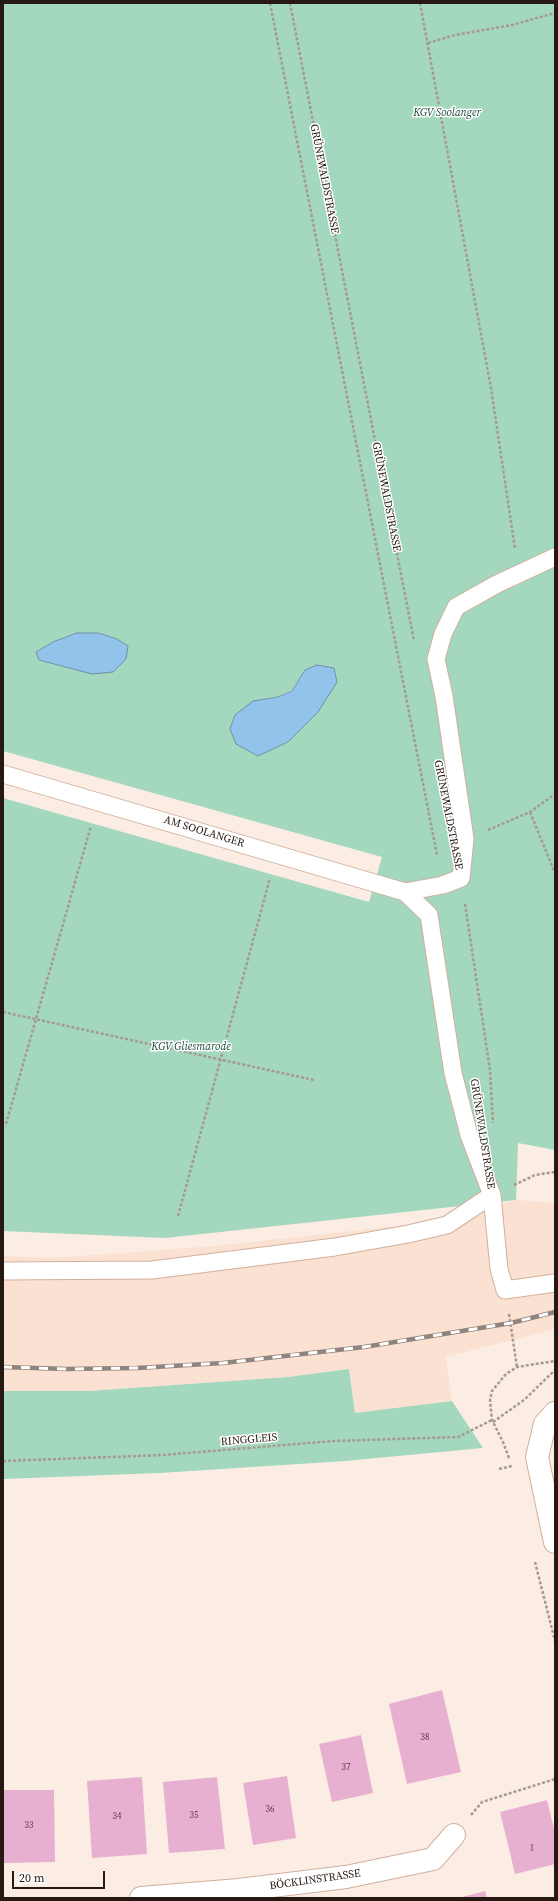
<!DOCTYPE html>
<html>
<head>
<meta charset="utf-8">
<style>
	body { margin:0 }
	#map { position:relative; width:558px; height:1901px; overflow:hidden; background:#fbede4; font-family:"Source Serif 4",serif }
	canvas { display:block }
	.frame { position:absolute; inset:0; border:4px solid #251911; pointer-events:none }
	.scale { position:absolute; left:12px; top:1871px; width:93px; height:18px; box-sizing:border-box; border:2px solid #251911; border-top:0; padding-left:5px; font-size:12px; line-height:14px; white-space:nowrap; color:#251911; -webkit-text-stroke:3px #fff; paint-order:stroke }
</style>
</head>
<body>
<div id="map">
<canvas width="558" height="1901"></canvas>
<div class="frame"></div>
<div class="scale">20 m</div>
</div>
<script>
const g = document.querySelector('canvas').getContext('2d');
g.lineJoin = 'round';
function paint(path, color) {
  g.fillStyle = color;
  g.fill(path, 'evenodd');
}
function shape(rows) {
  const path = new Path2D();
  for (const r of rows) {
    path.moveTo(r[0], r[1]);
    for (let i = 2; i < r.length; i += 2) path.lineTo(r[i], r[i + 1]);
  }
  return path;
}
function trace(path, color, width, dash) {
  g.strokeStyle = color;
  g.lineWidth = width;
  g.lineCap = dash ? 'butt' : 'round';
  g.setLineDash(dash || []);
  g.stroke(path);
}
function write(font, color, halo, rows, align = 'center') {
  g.font = font + ' "Source Serif 4",serif';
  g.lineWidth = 3;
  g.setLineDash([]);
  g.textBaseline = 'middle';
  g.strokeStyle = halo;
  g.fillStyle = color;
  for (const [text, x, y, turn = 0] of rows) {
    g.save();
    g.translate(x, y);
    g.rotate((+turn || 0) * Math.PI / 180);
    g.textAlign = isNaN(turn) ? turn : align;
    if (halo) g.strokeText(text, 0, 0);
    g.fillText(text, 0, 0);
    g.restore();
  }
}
const built = shape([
	[516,1200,555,1203,555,1329,446,1357,452,1401,355,1413,349,1369,288,1377,89,1391,3,1391,3,1256,51,1258,215,1246,434,1222]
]);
const green = shape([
	[3,3,555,3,555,1150,518,1143,516,1200,165,1238,3,1231,3,798,369,902,382,857,3,751],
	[305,670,288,742,258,756,236,743,253,701,278,697,292,690],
	[349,1369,355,1413,452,1401,483,1448,345,1461,160,1473,3,1479,3,1391,89,1391,288,1377]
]);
const water = shape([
	[77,633,98,633,117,639,128,646,126,659,113,672,92,674,39,660,36,652,53,642,77,633],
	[317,665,334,668,337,682,318,712,288,742,258,756,236,744,230,729,235,715,253,701,278,697,292,691,305,670,317,665]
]);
const building = shape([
	[442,1690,461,1772,407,1784,389,1704],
	[361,1735,373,1793,332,1802,319,1744],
	[287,1776,296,1838,253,1845,243,1783],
	[142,1777,147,1854,92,1858,87,1781],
	[217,1777,225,1849,169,1853,163,1782],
	[3,1790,54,1790,55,1862,3,1863],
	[547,1800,555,1833,555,1864,515,1874,500,1812],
	[485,1891,487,1898,462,1898,462,1897]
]);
const path = shape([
	[270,3,437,855],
	[290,3,414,641],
	[420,3,491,388,515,549],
	[428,43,455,35,512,25,555,13],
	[530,812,555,873],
	[488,830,530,812,555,794],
	[465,904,490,1070,493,1123],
	[3,1012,314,1080],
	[6,1124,91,826],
	[514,1185,535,1175,555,1172],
	[178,1216,270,878],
	[509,1314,517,1367],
	[493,1422,524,1400,555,1370],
	[509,1458,503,1442,492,1420,490,1400,492,1391,506,1374,517,1367,555,1361],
	[3,1461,163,1455,333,1441,458,1437,492,1420],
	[499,1469,512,1466],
	[535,1562,555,1641],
	[471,1815,482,1802,555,1779]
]);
const lane = shape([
	[3,774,405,892,443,885,461,878,465,839,444,696,436,659,443,634,456,607,497,584,555,557],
	[405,892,429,915,453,1073,469,1135,492,1195,499,1269,505,1290,555,1283],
	[3,1271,152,1270,335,1247,408,1234,447,1225,492,1195]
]);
const street = shape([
	[555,1413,545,1424,537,1457,555,1542],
	[141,1898,239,1890,346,1877,433,1859,454,1835]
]);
const rail = shape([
	[3,1367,67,1369,137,1368,223,1363,364,1347,511,1323,555,1312]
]);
const numberNames = [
	["38",425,1738],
	["37",346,1768],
	["36",270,1810],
	["35",194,1816],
	["34",117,1817],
	["33",29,1826],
	["1",532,1849]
];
const parkNames = [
	["KGV Soolanger",447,113],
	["KGV Gliesmarode",191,1047]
];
const streetNames = [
	["GRÜNEWALDSTRASSE",324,179,79],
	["GRÜNEWALDSTRASSE",386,497,79],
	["GRÜNEWALDSTRASSE",448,815,79],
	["AM SOOLANGER",204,832,17],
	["GRÜNEWALDSTRASSE",482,1134,81],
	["RINGGLEIS",249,1440,-5],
	["BÖCKLINSTRASSE",315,1880,-8]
];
paint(built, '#fae1d1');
paint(green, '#a3d8be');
paint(water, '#92c3eb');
trace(water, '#7190aa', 1);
paint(building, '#e8b0d0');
trace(lane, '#d1b09b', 19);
trace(street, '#d1b09b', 24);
trace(path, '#a69990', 2.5, [3, 2]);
trace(lane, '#fff', 17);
trace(street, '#fff', 22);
trace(rail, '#91847c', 4.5);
trace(rail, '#fff', 3, [9]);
write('9px', '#563f41', null, numberNames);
write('italic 11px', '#194b36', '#fff', parkNames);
write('11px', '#251911', '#fff', streetNames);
</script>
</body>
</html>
